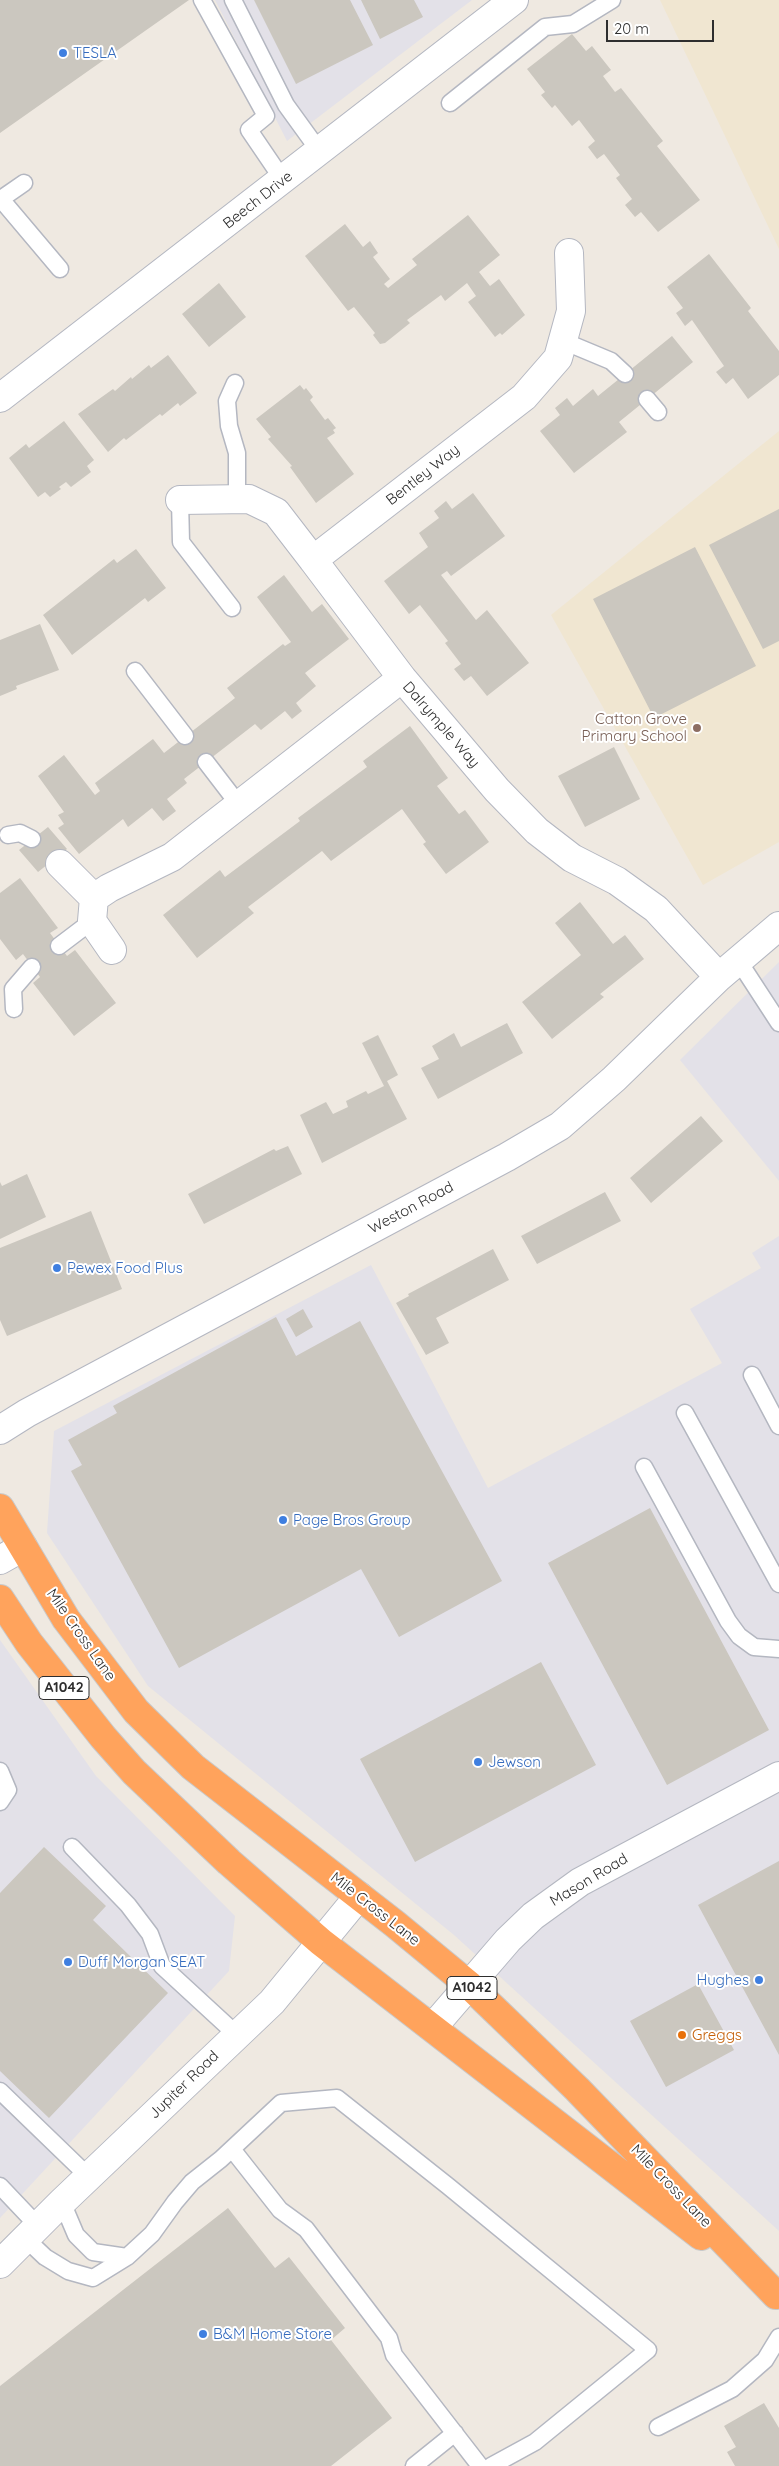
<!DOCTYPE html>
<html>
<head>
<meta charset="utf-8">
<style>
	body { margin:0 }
	#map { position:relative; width:779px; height:2466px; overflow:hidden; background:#efe9e1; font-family:Quicksand,sans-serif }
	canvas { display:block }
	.scale { position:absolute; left:606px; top:20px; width:108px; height:22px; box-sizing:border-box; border:2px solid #2e2e2e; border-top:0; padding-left:6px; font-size:15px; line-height:18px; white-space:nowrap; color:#2e2e2e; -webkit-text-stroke:4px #fff; paint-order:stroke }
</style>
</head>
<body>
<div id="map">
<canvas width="779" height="2466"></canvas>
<div class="scale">20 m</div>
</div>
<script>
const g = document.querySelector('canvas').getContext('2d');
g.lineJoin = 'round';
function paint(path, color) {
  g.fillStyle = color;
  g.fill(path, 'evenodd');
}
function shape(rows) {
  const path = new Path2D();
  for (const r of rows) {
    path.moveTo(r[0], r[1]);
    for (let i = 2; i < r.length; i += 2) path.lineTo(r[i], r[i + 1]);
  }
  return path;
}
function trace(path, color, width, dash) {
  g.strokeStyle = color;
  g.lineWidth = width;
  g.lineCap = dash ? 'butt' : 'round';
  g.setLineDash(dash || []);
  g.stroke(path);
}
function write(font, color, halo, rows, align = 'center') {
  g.font = font + ' Quicksand,sans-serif';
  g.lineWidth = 4;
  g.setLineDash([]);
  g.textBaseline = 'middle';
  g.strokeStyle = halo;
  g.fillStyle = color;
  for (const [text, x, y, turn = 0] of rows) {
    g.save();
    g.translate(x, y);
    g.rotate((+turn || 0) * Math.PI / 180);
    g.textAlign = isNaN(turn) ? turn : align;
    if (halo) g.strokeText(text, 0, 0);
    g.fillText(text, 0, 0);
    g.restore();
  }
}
const industrial = shape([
	[215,0,472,0,287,141],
	[779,962,779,1181,680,1060],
	[779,1236,779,2231,454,1935,148,1686,47,1533,54,1431,371,1265,488,1488,722,1363,690,1309,761,1268,752,1253],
	[0,1640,96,1776,235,1916,229,1971,0,2218]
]);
const education = shape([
	[660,0,779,0,779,249],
	[779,431,779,842,703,885,551,615]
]);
const building = shape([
	[0,0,189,0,0,133],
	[254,0,350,0,373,45,296,84],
	[361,0,414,0,423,17,380,39],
	[572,34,586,51,592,46,611,70,603,76,615,92,621,88,663,141,657,146,700,200,658,232,641,212,635,217,625,205,632,199,616,178,620,175,604,154,597,159,588,147,595,141,579,120,572,126,555,105,552,108,541,95,545,92,527,69],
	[468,215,500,255,479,272,490,286,499,279,525,315,502,335,500,333,495,337,468,302,476,296,467,283,445,301,441,295,407,320,410,323,385,343,380,344,373,335,375,333,354,307,348,311,305,256,345,224,363,247,370,241,378,253,373,257,390,279,384,284,388,288,417,265,412,259],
	[709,254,751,308,748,311,779,351,779,375,748,399,733,378,726,384,716,372,724,366,692,320,685,326,676,313,683,308,667,287],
	[219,283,246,317,209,347,182,314],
	[672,336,693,362,619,422,627,432,574,473,540,431,560,415,555,408,567,398,573,406,593,389,598,396],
	[168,355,197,393,180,406,178,403,162,416,160,414,126,440,124,438,108,452,78,414,113,389,115,391,131,377,132,379,149,365,151,368],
	[300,385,304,390,306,388,313,397,310,400,325,420,328,418,336,428,333,430,335,433,327,438,354,474,316,503,290,467,292,466,268,439,271,437,256,419],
	[64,421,94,460,87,466,91,472,71,487,66,482,59,487,61,489,50,497,45,492,38,497,9,458,26,444,29,448],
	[473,493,505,536,451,576,447,571,441,575,476,620,487,610,529,663,487,696,471,676,464,681,454,669,461,664,445,643,448,641,420,605,409,614,384,581,428,547,419,533,439,518,434,511,446,501,452,509],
	[779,509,779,641,763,649,709,545],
	[695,547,756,666,654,718,593,599],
	[136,549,166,588,148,602,145,598,72,655,43,615,114,559,117,563],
	[284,575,312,612,322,604,349,639,305,673,316,686,296,703,302,711,292,719,285,711,261,730,255,724,184,779,187,783,167,799,176,811,163,821,152,808,128,827,123,819,79,854,58,828,64,824,58,815,64,812,38,776,64,755,95,795,100,791,95,783,153,739,164,753,235,698,227,688,283,644,285,646,291,642,257,597],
	[40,624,59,670,16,686,17,689,0,696,0,640],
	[410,726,448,778,437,786,459,814,465,810,489,842,446,874,423,844,426,842,402,809,331,861,322,851,248,907,254,913,197,958,163,915,220,870,225,877,300,821,298,818,367,767,363,761],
	[614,747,640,799,585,827,558,776],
	[48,827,67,849,38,872,19,850],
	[20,878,58,928,50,933,67,956,75,950,116,1003,74,1036,33,983,40,977,23,954,16,960,0,939,0,893],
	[580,902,613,944,625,935,644,959,600,994,604,997,552,1039,522,1002,581,955,555,923],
	[507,1023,523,1053,438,1099,421,1068,439,1059,432,1046,454,1033,461,1047],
	[378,1035,398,1075,387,1081,407,1119,322,1163,300,1115,326,1102,333,1114,348,1107,346,1101,366,1091,368,1094,384,1086,362,1043],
	[701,1116,723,1141,651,1203,630,1178],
	[288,1146,302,1174,204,1224,188,1194,274,1149,276,1151],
	[27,1174,46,1217,0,1239,0,1182,2,1186],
	[605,1192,621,1221,537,1264,521,1236],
	[91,1211,122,1289,7,1336,0,1320,0,1248],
	[493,1249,509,1280,436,1318,449,1343,426,1355,396,1303,409,1296,408,1294],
	[303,1309,313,1327,296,1337,286,1319],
	[276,1317,296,1356,360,1321,502,1581,399,1637,361,1569,179,1668,71,1471,82,1465,68,1440,117,1413,113,1406],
	[650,1508,769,1730,667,1785,548,1563],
	[541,1662,596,1765,415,1862,360,1759],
	[44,1847,106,1906,93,1920,168,1993,49,2118,0,2071,0,1893],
	[779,1861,779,2055,698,1905],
	[698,1984,734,2050,666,2087,630,2021],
	[228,2208,275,2268,289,2257,345,2328,331,2340,392,2418,331,2466,0,2466,0,2386],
	[764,2403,779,2428,779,2466,735,2466,727,2452,736,2447,724,2426]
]);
const lane = shape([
	[202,0,266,116,249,130,283,180],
	[233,0,286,105,320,152],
	[450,103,545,27,573,24,612,0],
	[0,198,60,269],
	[1,199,24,183],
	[563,341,611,361,625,374],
	[235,383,227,401,229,426,237,453,237,499],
	[647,399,658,412],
	[180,500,181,542,232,608],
	[135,671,185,736],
	[206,762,239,805],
	[8,835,20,833,32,839],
	[59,946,92,921],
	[738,960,779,1023],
	[14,1009,13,989,32,967],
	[752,1375,779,1426],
	[685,1413,779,1584],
	[644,1467,728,1621,739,1636,754,1647,779,1649],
	[0,1771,8,1790,0,1802],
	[72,1847,128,1905,150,1934,162,1966,237,2035],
	[0,2091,88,2176],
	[232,2149,280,2210,306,2229,389,2338,394,2355,480,2466],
	[0,2186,37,2225],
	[62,2202,76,2235,93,2252,127,2257],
	[25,2238,45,2257,68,2271,93,2278,127,2257,152,2234,175,2202,192,2182,221,2159,281,2103,337,2098,448,2186,648,2350,535,2442,491,2466],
	[658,2427,732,2389,765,2360,779,2337],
	[414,2466,455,2433]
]);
const street = shape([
	[0,398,514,0],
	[180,500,249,499,276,512,313,560],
	[402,678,313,560,524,397,558,358,571,311,569,253],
	[60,864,94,898],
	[112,950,92,921,94,898,109,888,172,857,402,678,497,790,537,831,572,858,617,881,656,909,719,977],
	[0,1430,27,1413,507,1157,560,1126,614,1079,719,977,779,926],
	[0,1560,23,1547],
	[433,2027,508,1940,533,1916,580,1882,779,1776],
	[0,2264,62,2202,272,2002,359,1896]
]);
const highway = shape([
	[0,1508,66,1619,136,1711,193,1767,395,1924,469,1985,577,2089,776,2295],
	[0,1599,29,1643,103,1737,134,1772,229,1862,321,1942,701,2236]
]);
const markers = [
	[63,53,5,"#3f7fe0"],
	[697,728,5,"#8d6e63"],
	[57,1268,5,"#3f7fe0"],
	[283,1520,5,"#3f7fe0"],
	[478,1762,5,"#3f7fe0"],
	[68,1962,5,"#3f7fe0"],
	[759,1980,5,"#3f7fe0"],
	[682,2035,5,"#e8710a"],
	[203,2334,5,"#3f7fe0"]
];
const shields = [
	[64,1688,50],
	[472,1988,50]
];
const shieldNames = [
	["A1042",64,1688],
	["A1042",472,1988]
];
const shopNames = [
	["TESLA",73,53],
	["Pewex Food Plus",67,1268],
	["Page Bros Group",293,1520],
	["Jewson",488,1762],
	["Duff Morgan SEAT",78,1962],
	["Hughes",749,1980,"right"],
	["B&M Home Store",213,2334]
];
const streetNames = [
	["Beech Drive",258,200,-38],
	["Bentley Way",423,475,-38],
	["Dalrymple Way",441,725,49],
	["Weston Road",411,1208,-28],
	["Mile Cross Lane",81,1635,55],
	["Mason Road",589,1880,-31],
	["Mile Cross Lane",375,1909,38],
	["Jupiter Road",184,2085,-44],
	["Mile Cross Lane",671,2186,46]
];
const educationNames = [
	["Catton Grove",687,719],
	["Primary School",687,736]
];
const foodNames = [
	["Greggs",692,2035]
];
paint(industrial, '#e3e1e8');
paint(education, '#f0e6d1');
paint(building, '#cbc7bf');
trace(lane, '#b4b7c1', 19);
trace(street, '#b4b7c1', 30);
trace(highway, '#c9c9c9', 30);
trace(lane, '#fff', 16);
trace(street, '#fff', 28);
trace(highway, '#ffa35c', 28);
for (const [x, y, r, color] of markers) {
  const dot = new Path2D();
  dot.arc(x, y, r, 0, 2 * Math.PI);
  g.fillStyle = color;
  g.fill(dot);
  trace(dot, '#fff', 2);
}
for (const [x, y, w] of shields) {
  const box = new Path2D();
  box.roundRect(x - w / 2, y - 11.5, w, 23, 4);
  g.fillStyle = '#fff';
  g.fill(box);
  trace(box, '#2e2e2e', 1);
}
write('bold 14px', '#2e2e2e', null, shieldNames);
write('15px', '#366cbe', '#fff', shopNames, 'left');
write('15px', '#2e2e2e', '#fff', streetNames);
write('15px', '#785e54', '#fff', educationNames, 'right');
write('15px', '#c56008', '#fff', foodNames, 'left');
</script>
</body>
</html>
